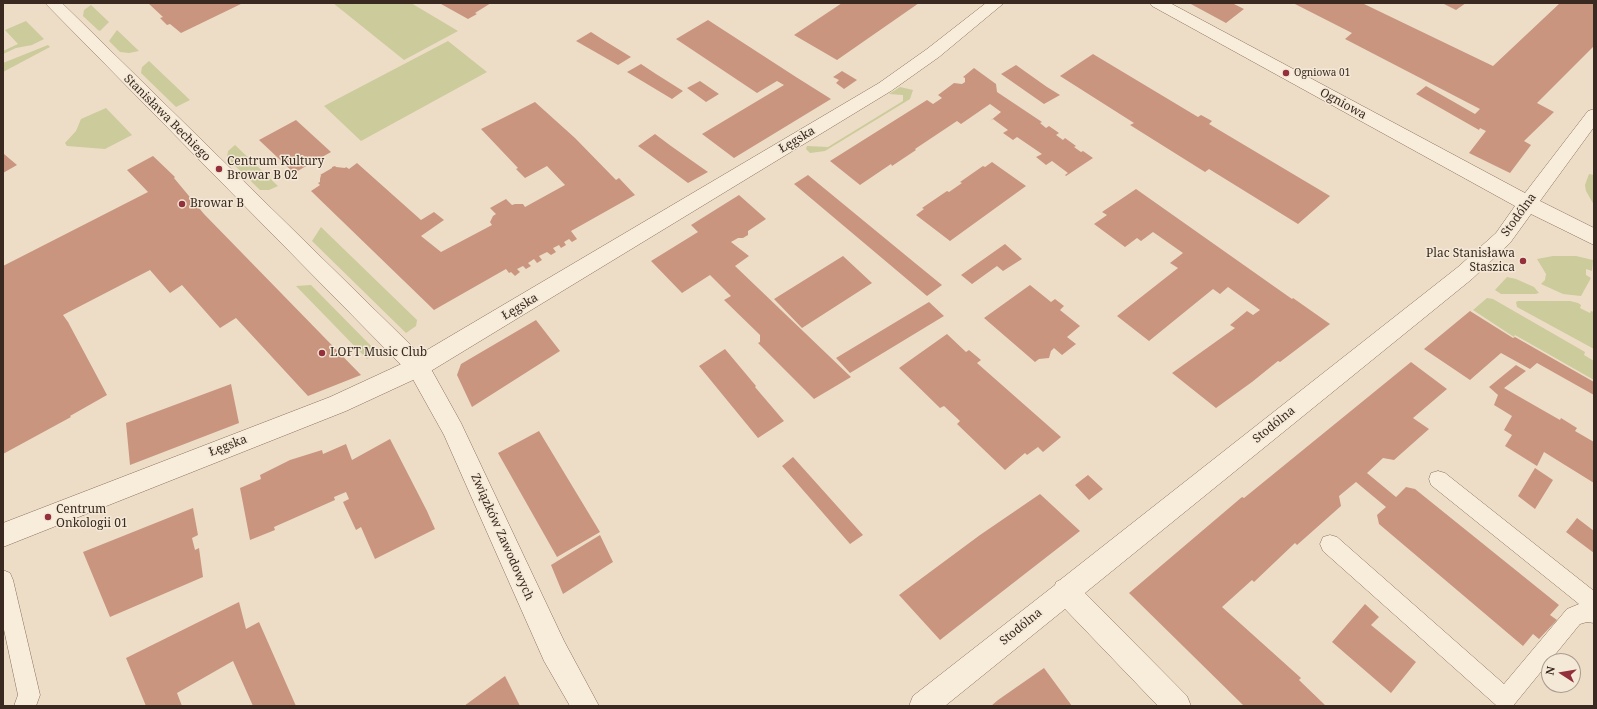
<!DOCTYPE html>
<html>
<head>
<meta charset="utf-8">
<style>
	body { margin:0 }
	#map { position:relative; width:1597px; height:709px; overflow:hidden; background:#edddc7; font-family:"Noto Serif",serif }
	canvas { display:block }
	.frame { position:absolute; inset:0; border:4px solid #392920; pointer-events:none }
	.north { position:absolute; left:1541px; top:653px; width:40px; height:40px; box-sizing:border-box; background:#f4e8d7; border:1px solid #a99c8e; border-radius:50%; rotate:282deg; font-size:11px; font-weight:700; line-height:16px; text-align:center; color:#392920 }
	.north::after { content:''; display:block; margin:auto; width:14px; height:18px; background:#94303c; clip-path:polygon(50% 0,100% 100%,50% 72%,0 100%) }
</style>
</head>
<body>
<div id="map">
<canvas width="1597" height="709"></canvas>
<div class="frame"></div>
<div class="north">N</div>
</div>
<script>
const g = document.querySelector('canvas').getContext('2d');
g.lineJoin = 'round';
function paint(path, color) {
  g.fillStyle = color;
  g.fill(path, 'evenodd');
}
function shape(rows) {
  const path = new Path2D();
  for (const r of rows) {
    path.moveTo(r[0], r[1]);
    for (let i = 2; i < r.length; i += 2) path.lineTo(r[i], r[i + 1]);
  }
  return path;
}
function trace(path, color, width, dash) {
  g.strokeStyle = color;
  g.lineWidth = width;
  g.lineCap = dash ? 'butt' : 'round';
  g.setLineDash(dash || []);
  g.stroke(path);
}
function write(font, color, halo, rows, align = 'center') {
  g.font = font + ' "Noto Serif",serif';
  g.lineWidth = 3;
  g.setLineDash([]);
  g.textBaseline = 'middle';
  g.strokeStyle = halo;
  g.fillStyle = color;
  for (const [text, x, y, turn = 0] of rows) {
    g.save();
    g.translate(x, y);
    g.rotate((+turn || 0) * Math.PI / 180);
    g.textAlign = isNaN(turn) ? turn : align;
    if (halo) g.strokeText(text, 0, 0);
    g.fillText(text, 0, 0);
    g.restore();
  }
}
const green = shape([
	[333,3,411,3,458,31,404,60],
	[91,5,109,22,100,31,98,30,83,16,84,10],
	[26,21,44,39,32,45,16,48,3,54,3,51,18,44,5,30],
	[117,30,139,51,129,53,120,52,109,41],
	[448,41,487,72,361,141,324,106],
	[48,45,50,47,3,72,3,63],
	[149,61,190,100,176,107,141,73,142,67],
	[900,87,913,90,910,99,825,151,810,153,806,149,807,146,828,147,903,101,903,95,889,94],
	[106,108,132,135,105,149,67,146,65,143,76,131,81,119],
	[235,145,278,186,269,190,260,190,227,158,228,151],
	[1589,174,1594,175,1594,205,1586,191,1585,185],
	[321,227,417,320,416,326,406,333,312,241],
	[1553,256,1576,256,1593,260,1592,271,1586,269,1586,275,1591,278,1581,296,1563,294,1541,284,1545,280,1546,274,1537,259],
	[1507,277,1516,279,1534,287,1539,293,1535,294,1501,294,1495,290],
	[311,285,377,352,367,359,296,286],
	[1487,298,1493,299,1585,352,1584,355,1594,361,1594,380,1515,335,1514,337,1473,310],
	[1518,301,1570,301,1578,303,1581,305,1580,308,1590,313,1591,311,1594,312,1594,349,1517,307,1516,302]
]);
const building = shape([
	[148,3,243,3,181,33,170,24,167,25,160,18,163,17],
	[443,3,491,3,475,13,477,14,468,19,441,4],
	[842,3,919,3,837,60,794,35],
	[1189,3,1232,3,1244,9,1226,23],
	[1293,3,1362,3,1493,66,1560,3,1594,3,1594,46,1537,103,1554,112,1524,141,1531,145,1510,173,1469,153,1486,131,1480,128,1479,130,1416,94,1426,86,1475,114,1480,109,1345,39,1352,33],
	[1442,3,1466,3,1456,10],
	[708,20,796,77,831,99,734,158,702,134,784,85,777,81,757,93,676,39],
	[591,32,605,41,631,57,618,65,576,41],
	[1093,54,1198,117,1201,115,1212,121,1209,124,1330,196,1298,224,1209,169,1205,172,1130,125,1134,123,1060,76],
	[641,64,656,74,683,91,672,99,627,72],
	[1016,65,1047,87,1060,95,1044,104,1001,74],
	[974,68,996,84,997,92,1042,122,1040,123,1046,128,1049,126,1059,133,1056,135,1063,140,1065,138,1076,146,1074,147,1081,152,1083,151,1093,158,1066,176,1065,175,1068,173,1052,161,1046,165,1036,157,1042,154,1017,137,1013,140,1003,133,1008,130,993,119,990,121,1001,112,990,104,961,124,957,121,915,149,916,150,892,166,891,164,860,185,830,161,927,100,933,104,942,98,938,95,954,83,962,84,965,82,965,78,963,77],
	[842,71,857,80,844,89,836,83,839,80,833,77],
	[700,81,719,94,706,102,687,88],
	[535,102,575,138,616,180,619,178,635,195,571,231,577,239,572,242,569,239,564,242,566,245,561,248,559,245,553,248,556,252,551,255,547,252,539,256,542,260,537,263,534,259,528,263,531,266,526,269,523,266,517,269,520,272,515,276,511,272,509,273,506,269,434,310,311,191,320,185,318,183,320,182,320,179,321,175,320,175,332,168,332,167,335,166,336,167,345,168,346,167,349,169,357,163,421,220,434,212,444,220,421,236,441,252,492,225,490,222,493,216,496,214,490,208,506,199,512,205,515,204,523,204,525,207,565,185,547,166,525,178,516,169,518,168,481,129],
	[296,120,331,152,294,173,259,140],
	[655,134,671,146,708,172,688,183,638,146],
	[4,154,17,165,3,173,3,155],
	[153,156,175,177,174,178,204,214,361,375,308,396,236,318,220,328,182,285,170,293,150,270,63,315,68,322,107,395,70,416,71,417,3,454,3,266,148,192,127,170],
	[992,162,1026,186,950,241,916,215,924,209,922,208,947,191,949,192,962,183,960,182,983,166,985,167],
	[808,175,915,263,942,285,927,296,794,184],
	[1136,189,1292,299,1293,298,1330,324,1280,362,1278,361,1252,382,1216,408,1172,373,1235,328,1230,325,1247,311,1253,315,1260,310,1228,287,1220,294,1213,289,1149,341,1117,316,1178,268,1170,263,1183,253,1153,232,1141,241,1137,238,1125,247,1094,224,1107,215,1102,212],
	[739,195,766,219,748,231,748,235,743,238,738,238,731,242,749,256,735,266,851,377,814,399,758,343,760,342,760,335,724,300,731,296,710,275,682,293,651,261,698,232,691,225],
	[1005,244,1022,259,1003,271,997,266,972,284,961,275],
	[843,256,872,283,802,328,774,299],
	[1030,285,1051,302,1055,299,1064,306,1060,310,1080,326,1067,337,1076,344,1062,355,1054,348,1051,351,1049,358,1039,359,1035,362,984,318],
	[929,302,944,316,850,373,836,358],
	[1470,311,1513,338,1515,337,1594,382,1594,395,1537,363,1530,369,1501,353,1470,380,1424,349],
	[536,320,560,351,472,407,457,375,461,364],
	[947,334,966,352,969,350,981,360,977,363,1061,437,1043,452,1038,447,1027,455,1025,453,1005,470,957,424,960,421,944,406,940,408,899,368],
	[725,349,756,386,755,387,784,421,758,438,699,366],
	[1411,362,1447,389,1413,418,1429,429,1394,460,1383,458,1367,473,1396,497,1406,487,1415,489,1559,605,1550,615,1557,620,1539,639,1533,634,1523,646,1379,524,1377,515,1386,507,1356,482,1339,496,1341,506,1297,545,1295,543,1254,582,1252,580,1222,607,1301,678,1299,680,1326,706,1244,706,1129,593,1242,497,1244,498],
	[1516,365,1526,371,1504,388,1560,420,1561,418,1577,428,1575,431,1594,442,1594,483,1544,452,1537,466,1505,446,1512,435,1504,430,1512,416,1494,405,1498,395,1489,387],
	[231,384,239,423,130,465,126,423],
	[539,431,600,532,557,557,498,453],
	[390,439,427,511,435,529,375,559,361,527,356,530,343,502,349,499,346,492,334,497,335,500,274,527,275,530,250,540,240,488,261,479,260,475,290,460,322,450,323,454,346,444,352,460],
	[793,457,863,535,850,544,782,466],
	[1535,468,1553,480,1535,509,1518,496],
	[1088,475,1103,489,1089,500,1075,485],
	[1040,494,1080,531,940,640,899,595,980,535],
	[193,508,198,535,192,538,195,550,199,548,203,577,110,617,83,552],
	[1577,518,1594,531,1594,553,1566,532],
	[600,535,613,562,563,594,551,565],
	[239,602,246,629,259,622,296,706,253,706,233,661,177,693,182,706,146,706,126,658],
	[1365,604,1379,617,1371,625,1416,662,1391,693,1332,642],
	[1044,668,1072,706,991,706,998,700],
	[505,676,520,706,464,706]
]);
const service = shape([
	[1438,471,1445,473,1594,591,1594,623,1587,622,1580,624,1513,706,1497,706,1323,551,1320,544,1323,537,1330,535,1337,537,1504,684,1567,609,1579,604,1431,485,1429,479,1431,473,1438,471],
	[3,570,10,573,13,580,40,695,36,706,14,706,18,695,3,625,3,570]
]);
const minor = shape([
	[45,3,62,3,426,360,461,423,564,641,599,706,570,706,544,661,444,435,410,374,45,3]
]);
const tertiary = shape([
	[986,3,1004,3,939,57,891,91,426,374,346,411,3,547,3,523,330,397,410,360,879,83,927,49,986,3],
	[1150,3,1170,3,1525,193,1588,111,1594,109,1594,127,1540,201,1594,228,1594,245,1531,214,1510,243,1472,279,1085,593,1187,696,1191,706,1158,706,1065,609,945,706,909,706,913,696,1055,585,1056,582,1060,580,1458,267,1496,233,1515,206,1152,6,1150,3]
]);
const markers = [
	[1286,73,4,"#94303c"],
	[219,169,4,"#94303c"],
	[182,204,4,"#94303c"],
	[1523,261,4,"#94303c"],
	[322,353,4,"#94303c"],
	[48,517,4,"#94303c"]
];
const farPoinames = [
	["Ogniowa 01",1294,73]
];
const streetNames = [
	["Ogniowa",1343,104,29],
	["Stanisława Bechiego",167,118,45],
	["Łęgska",797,140,-31],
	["Stodólna",1519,215,-54],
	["Łęgska",520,307,-31],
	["Stodólna",1274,425,-39],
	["Łęgska",228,446,-21],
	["Związków Zawodowych",502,537,66],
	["Stodólna",1021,627,-39]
];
const poiNames = [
	["Centrum Kultury",227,162],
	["Browar B 02",227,176],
	["Browar B",190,204],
	["Plac Stanisława",1515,254,"right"],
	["Staszica",1515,268,"right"],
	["LOFT Music Club",330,353],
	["Centrum",56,510],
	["Onkologii 01",56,524]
];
paint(green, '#cbcb9b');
paint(building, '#c9957f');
trace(service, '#886f5d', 1);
trace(minor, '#886f5d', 1);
trace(tertiary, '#886f5d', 1);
paint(service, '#f8ecda');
paint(minor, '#f8ecda');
paint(tertiary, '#f8ecda');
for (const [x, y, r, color] of markers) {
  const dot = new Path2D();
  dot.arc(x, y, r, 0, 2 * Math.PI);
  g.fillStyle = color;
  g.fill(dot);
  trace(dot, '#f4e8d7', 1.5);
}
write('10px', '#392920', '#f4e8d7', farPoinames, 'left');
write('12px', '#392920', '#f4e8d7', streetNames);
write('12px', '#392920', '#f4e8d7', poiNames, 'left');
</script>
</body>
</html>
